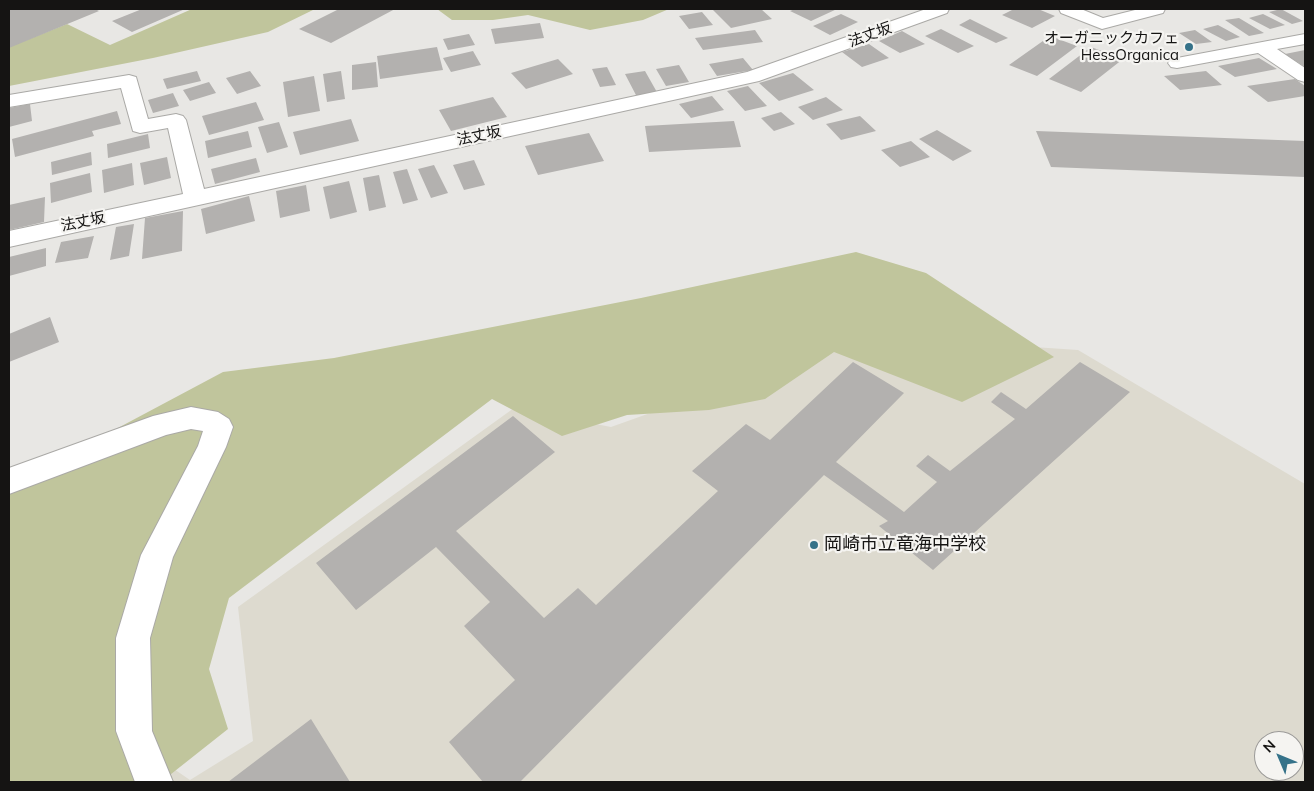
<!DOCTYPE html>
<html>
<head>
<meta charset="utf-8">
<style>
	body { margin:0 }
	#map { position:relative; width:1314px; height:791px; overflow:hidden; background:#e8e7e4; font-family:Mulish,sans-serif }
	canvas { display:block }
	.frame { position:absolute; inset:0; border:10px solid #151413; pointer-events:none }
	.north { position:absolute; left:1254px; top:731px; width:50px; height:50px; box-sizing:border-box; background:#f5f4f1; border:1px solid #9b9a98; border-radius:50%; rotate:315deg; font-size:14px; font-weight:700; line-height:20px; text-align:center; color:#151413 }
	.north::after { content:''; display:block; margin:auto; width:18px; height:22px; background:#357289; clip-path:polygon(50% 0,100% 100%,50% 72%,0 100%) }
</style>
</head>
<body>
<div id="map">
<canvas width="1314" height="791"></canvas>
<div class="frame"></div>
<div class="north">N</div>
</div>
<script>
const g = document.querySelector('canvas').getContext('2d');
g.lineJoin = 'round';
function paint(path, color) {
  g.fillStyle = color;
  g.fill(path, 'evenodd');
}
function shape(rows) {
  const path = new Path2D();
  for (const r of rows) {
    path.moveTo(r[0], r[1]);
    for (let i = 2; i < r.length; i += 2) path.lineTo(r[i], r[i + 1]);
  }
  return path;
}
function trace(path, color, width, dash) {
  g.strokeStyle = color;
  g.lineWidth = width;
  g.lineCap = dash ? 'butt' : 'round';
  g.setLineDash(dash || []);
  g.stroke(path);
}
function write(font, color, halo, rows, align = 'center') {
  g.font = font + ' Mulish,"Noto Sans JP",sans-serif';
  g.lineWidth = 4.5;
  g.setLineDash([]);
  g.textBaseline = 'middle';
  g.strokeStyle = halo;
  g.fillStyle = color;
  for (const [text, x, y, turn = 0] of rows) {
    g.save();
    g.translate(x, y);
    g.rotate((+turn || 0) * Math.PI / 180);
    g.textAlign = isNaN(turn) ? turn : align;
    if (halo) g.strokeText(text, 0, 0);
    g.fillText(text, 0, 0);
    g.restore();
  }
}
const built = shape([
	[929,340,1078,350,1305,484,1305,782,147,782,168,765,190,780,253,741,238,607,514,408,611,427,827,350],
	[1264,741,1294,741,1294,771,1264,771]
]);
const green = shape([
	[192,9,315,9,268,32,153,58,9,86,9,47,67,24,110,45],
	[437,9,669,9,643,20,590,30,528,15,493,20,452,20],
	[856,252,926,273,1054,357,962,402,834,352,765,399,709,410,627,415,562,436,492,399,229,598,209,669,228,729,161,782,9,782,9,486,223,372,334,358,641,298]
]);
const building = shape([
	[12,9,95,9,99,11,9,48,9,10],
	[142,9,185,9,132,32,112,21],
	[339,9,395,9,331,43,299,29],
	[720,9,761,9,772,19,731,28,713,10],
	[795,9,837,9,811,21,790,11],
	[1014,9,1038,9,1055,16,1032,28,1002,15],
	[1281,9,1303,21,1292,24,1269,12],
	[702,12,713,25,689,29,679,16],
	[841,14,858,22,830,35,813,26],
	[1263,14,1285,25,1270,29,1249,18],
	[1239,18,1264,33,1249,36,1225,20],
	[970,19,1008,38,996,43,959,25],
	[540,23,544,38,495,44,491,29],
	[1218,25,1240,37,1226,41,1203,29],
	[941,29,974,46,958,53,925,36],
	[755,30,763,42,703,50,695,38],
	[1195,30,1212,42,1196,44,1179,33],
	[902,31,925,44,900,53,879,41],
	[469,34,475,45,448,50,443,39],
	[1050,36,1077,46,1037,76,1009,65],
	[869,44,889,58,862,67,842,52],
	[437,47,443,70,380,79,377,56],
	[1091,47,1123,59,1081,92,1049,79],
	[1305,50,1305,67,1285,54],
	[473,51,481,65,451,72,443,58],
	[743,58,753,70,717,76,709,64],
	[1259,58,1277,69,1235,77,1218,66],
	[558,59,573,74,526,89,511,73],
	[376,62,378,87,352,90,352,65],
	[679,65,689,82,666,86,656,69],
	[607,67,616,85,600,87,592,69],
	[197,71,201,81,167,89,163,79],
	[250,71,261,86,237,94,226,78],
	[341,71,345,99,327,102,323,74],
	[645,71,658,94,637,97,625,74],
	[1206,71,1222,85,1180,90,1164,76],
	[793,73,814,90,779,101,759,83],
	[314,76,320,111,288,117,283,82],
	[1295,79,1305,86,1305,96,1268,102,1247,86],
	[209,82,216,93,190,101,183,90],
	[748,86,767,106,745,111,727,91],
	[173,93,179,106,153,113,148,100],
	[712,96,724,110,691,118,679,104],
	[493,97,507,117,451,131,439,110],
	[826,97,843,110,813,120,798,107],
	[256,102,264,120,209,135,202,116],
	[30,104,32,121,9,127,9,108],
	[117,111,121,124,92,131,94,136,15,157,12,139],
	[781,112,795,124,774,131,761,118],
	[860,116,876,131,841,140,826,124],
	[351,119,359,141,300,155,293,132],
	[734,121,741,147,649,152,645,126],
	[279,122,288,147,267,153,258,127],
	[937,130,972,151,953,161,919,139],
	[248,131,252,147,208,158,205,141],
	[1036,131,1305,141,1305,177,1051,167],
	[589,133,604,161,538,175,525,146],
	[148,134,150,148,108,158,107,144],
	[911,141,930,157,900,167,881,150],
	[91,152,92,165,52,175,51,162],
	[167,157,171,178,144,185,140,163],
	[256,158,260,172,215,184,211,169],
	[474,160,485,185,464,190,453,165],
	[132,163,134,185,104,193,102,170],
	[434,165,448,193,431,198,418,169],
	[407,169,418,200,403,204,393,172],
	[90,173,92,192,51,203,50,183],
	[379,175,386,207,369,211,363,178],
	[349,181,357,212,330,219,323,187],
	[306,185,310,211,280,218,276,191],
	[249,196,255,221,206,234,201,209],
	[45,197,44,222,9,230,9,205],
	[183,211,182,251,142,259,145,218],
	[134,224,129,256,110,260,116,227],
	[94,236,88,258,55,263,61,242],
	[46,248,46,266,9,276,9,257],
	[50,317,59,342,9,362,9,334],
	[853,362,904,393,836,462,904,512,937,482,916,466,928,455,950,471,1015,419,991,402,1001,392,1026,409,1080,362,1130,392,933,570,879,526,888,521,824,475,520,782,483,782,449,742,515,680,464,626,490,602,436,547,356,610,316,563,513,416,555,452,456,531,544,618,578,588,596,605,718,491,692,471,746,424,770,440],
	[311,719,350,782,228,782]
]);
const street = shape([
	[926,9,949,9,947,13,759,81,9,247,9,231,183,194,168,128,140,133,133,131,121,88,9,107,9,95,129,75,136,77,148,119,176,114,183,116,186,120,204,189,747,72,926,9],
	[1059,9,1081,9,1103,18,1139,9,1165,9,1163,13,1102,29,1061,13,1059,9],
	[1305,34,1305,44,1277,49,1305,68,1305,82,1298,80,1258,53,1177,68,1171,67,1168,63,1171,59,1177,58,1305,34],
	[191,407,218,412,229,419,233,427,226,447,173,557,150,638,152,731,173,782,135,782,116,731,116,638,141,555,198,446,203,431,191,429,166,435,9,494,9,468,153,416,191,407]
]);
const markers = [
	[1189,47,5,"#357289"],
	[814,545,5,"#357289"]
];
const farStreetnames = [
	["法丈坂",870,35,-20],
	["法丈坂",479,136,-12],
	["法丈坂",83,222,-12]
];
const farPoinames = [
	["オーガニックカフェ",1179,38],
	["HessOrganica",1179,55]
];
const poiNames = [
	["岡崎市立竜海中学校",824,545]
];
paint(built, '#dddacf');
paint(green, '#c0c59c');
paint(building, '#b3b1af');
trace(street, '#aaa9a6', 2);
paint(street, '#fff');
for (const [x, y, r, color] of markers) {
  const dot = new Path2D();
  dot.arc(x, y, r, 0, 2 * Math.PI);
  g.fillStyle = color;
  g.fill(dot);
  trace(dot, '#f5f4f1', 2);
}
write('15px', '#151413', '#f5f4f1', farStreetnames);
write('15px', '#151413', '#f5f4f1', farPoinames, 'right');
write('18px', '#151413', '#f5f4f1', poiNames, 'left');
</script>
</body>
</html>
